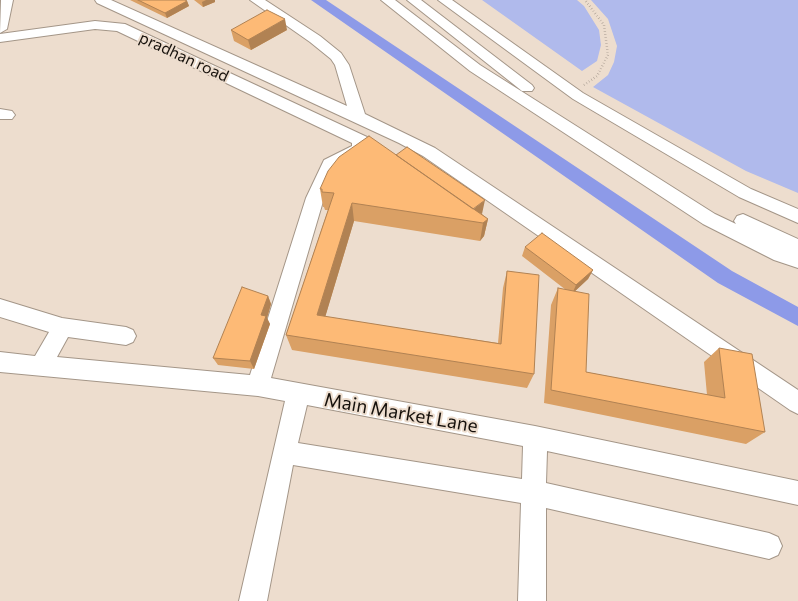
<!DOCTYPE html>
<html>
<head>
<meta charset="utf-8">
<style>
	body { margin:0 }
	canvas { display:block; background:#edddce }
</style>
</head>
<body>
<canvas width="798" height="601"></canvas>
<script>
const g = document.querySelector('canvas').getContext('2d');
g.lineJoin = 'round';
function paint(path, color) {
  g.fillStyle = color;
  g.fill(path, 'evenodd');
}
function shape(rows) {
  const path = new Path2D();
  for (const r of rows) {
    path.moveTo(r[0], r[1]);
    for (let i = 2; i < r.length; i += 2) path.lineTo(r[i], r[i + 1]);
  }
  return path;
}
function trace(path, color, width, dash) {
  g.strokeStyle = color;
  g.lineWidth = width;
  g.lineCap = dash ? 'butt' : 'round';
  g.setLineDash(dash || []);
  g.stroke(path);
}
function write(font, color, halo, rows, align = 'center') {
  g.font = font + ' Commissioner,sans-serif';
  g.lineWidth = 4;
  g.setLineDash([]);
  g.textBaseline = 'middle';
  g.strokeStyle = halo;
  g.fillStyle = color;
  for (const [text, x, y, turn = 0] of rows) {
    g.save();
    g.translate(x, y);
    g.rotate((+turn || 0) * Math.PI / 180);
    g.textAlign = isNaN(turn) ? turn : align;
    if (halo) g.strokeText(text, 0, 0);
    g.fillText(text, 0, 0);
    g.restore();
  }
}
const green = shape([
	[482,0,577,0,584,6,599,30,601,45,597,61,582,71],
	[591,0,798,0,798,193,746,171,593,87,608,75,614,62,617,46,608,19]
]);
const canal = shape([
	[311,0,326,0,732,271,798,307,798,326,718,283,311,0]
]);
const path = shape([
	[584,85,597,76,608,55,604,25,585,0]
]);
const minor = shape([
	[1,0,13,0,7,29,0,33,1,0],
	[95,0,111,0,347,106,335,65,331,59,310,42,250,0,265,0,320,36,341,53,349,65,365,114,435,148,798,390,798,414,790,410,423,156,399,143,97,3,95,0],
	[381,0,395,0,480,65,715,214,736,224,734,221,737,216,743,214,798,239,798,268,774,260,703,224,470,71,381,0],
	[407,0,421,0,532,85,534,88,532,91,522,91,407,0],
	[438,0,452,0,583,93,751,189,798,209,798,223,739,197,573,99,438,0],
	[95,21,125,24,367,137,369,141,365,153,337,168,324,198,271,378,535,426,798,481,798,505,547,451,546,483,769,533,778,537,782,546,778,555,769,559,546,508,546,601,518,601,521,503,293,465,267,601,239,601,285,401,258,396,0,372,0,352,35,356,49,332,0,317,0,299,62,318,126,327,133,330,136,336,133,342,126,345,68,337,57,357,250,375,306,198,324,160,352,146,352,143,117,31,95,29,0,42,0,34,95,21],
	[307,405,523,446,522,479,298,443,307,405],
	[0,109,12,111,15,115,12,119,0,119,0,109]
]);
const wall = shape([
	[130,0,185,0,187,1,189,6,167,18],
	[194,0,215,0,215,2,203,7],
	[231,30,287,30,251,50,234,41],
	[320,189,482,214,488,219,484,236,480,241,354,221,325,317,498,343,503,288,507,271,534,374,527,388,292,350,286,335,328,210,325,210,324,207,323,207],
	[525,247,593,270,588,279,575,291,586,372,707,395,704,362,719,348,765,432,746,444,544,403,551,305,558,288,566,290,522,256],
	[268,296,271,304,267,318,270,324,254,369,218,365,213,358]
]);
const shadedWall = shape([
	[206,0,215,0,215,2,203,7,202,2],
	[187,1,189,6,167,18,165,13],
	[285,19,287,30,251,50,248,40],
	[485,200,482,214,471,211],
	[352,203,354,221,321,331,317,315],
	[488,219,484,236,480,241,483,223],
	[593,270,588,279,572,294,576,285],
	[268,296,271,304,267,318,270,324,254,369,250,361,261,315]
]);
const building = shape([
	[138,0,185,0,187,1,165,13,138,0],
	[267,10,285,19,248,40,231,30,267,10],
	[369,136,488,219,483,223,352,203,317,315,501,344,507,271,539,275,534,374,286,335,334,193,322,192,322,189,320,189,328,171,339,157,369,136],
	[407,147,485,200,473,209,396,155,407,147],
	[542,233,593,270,576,285,525,247,542,233],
	[242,287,268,296,261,315,266,316,250,361,213,358,242,287],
	[558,288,589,294,586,372,725,398,719,348,752,354,765,432,551,390,558,288]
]);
const farStreetnames = [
	["pradhan road",184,57,25]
];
const streetNames = [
	["Main Market Lane",401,413,10]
];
paint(green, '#b0baec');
paint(canal, '#8d9ae8');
trace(minor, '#a49688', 2);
trace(path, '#a3978c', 2.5, [0.5, 2.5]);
paint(minor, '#fff');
paint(wall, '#daa065');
paint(shadedWall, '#b18253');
paint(building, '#fdba76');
trace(building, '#b18253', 1);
write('16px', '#16110c', '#edddce', farStreetnames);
write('19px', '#16110c', '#edddce', streetNames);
</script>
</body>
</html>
